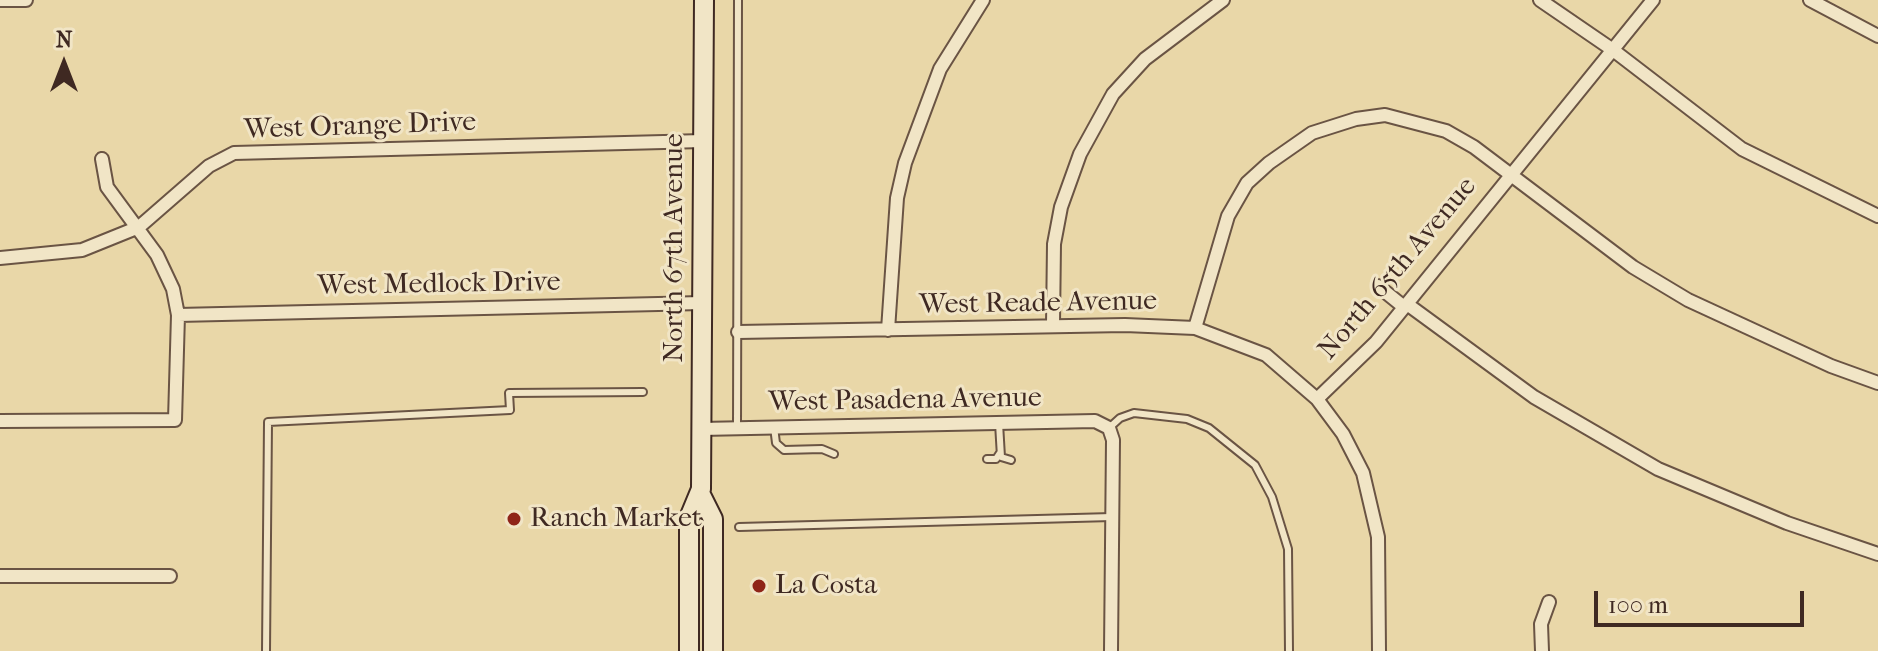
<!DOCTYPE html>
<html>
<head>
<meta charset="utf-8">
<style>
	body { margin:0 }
	#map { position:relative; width:1878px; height:651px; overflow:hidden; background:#e9d7a8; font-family:"IM FELL French Canon",serif }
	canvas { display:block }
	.north { position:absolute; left:24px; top:24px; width:80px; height:80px; -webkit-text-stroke:6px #f1e5c6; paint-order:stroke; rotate:0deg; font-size:22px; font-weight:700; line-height:32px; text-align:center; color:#3f2922 }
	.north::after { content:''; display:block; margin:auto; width:28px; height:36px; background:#3f2922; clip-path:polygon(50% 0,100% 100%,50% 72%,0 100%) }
	.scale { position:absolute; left:1594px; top:591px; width:210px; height:36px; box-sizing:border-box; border:4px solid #3f2922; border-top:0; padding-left:10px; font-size:24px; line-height:28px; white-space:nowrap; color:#3f2922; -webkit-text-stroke:6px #f1e5c6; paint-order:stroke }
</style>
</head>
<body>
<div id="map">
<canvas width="1878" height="651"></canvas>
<div class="north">N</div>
<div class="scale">100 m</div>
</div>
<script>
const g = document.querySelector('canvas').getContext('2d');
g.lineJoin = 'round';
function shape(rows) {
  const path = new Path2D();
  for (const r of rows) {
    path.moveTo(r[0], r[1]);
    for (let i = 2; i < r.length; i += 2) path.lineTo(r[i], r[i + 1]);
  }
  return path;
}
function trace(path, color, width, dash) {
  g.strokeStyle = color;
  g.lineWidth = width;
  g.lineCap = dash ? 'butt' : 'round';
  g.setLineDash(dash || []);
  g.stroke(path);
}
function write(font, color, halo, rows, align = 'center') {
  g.font = font + ' "IM FELL French Canon",serif';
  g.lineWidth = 6;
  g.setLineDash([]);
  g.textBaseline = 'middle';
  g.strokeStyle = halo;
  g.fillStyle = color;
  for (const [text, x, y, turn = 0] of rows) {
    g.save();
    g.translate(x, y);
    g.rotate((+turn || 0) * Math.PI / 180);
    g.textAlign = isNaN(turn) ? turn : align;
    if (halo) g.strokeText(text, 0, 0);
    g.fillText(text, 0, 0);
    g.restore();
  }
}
const service = shape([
	[999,423,1001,457,1011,460],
	[774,427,776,443,784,450,822,449,834,454],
	[737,428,738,0],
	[1109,428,1120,418,1134,413,1187,419,1209,428,1255,465,1272,497,1288,549,1289,651],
	[987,459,996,459,1000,453],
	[739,527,1112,517],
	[266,651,268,422,510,410,509,393,643,392]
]);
const minor = shape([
	[0,0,26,0],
	[1540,0,1613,50,1742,149,1878,216],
	[1810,0,1878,36],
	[0,258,82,250,139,227,209,166,234,153,703,141],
	[1378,286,1404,307],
	[1407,304,1534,397,1658,469,1787,523,1878,554],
	[178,315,702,303],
	[1053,324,1054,244,1061,207,1080,154,1113,94,1145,59,1223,0],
	[1195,328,1228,216,1247,183,1269,163,1312,133,1356,119,1385,115,1446,131,1474,147,1633,267,1688,300,1831,366,1878,383],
	[888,330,897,198,905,163,940,69,983,0],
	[738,332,1125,325,1195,328,1266,355,1317,399,1343,434,1363,473,1378,537,1379,651],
	[1317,399,1376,342,1653,0],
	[0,421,175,420,178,315,173,289,157,255,107,187,102,159],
	[701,429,1095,421,1109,428,1113,440,1111,651],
	[0,576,170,576],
	[1542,651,1541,624,1549,602]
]);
const secondary = shape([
	[701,495,713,519,713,651],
	[689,651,689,518,701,489,704,0]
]);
const markers = [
	[514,519,8,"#8f2418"],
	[759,586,8,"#8f2418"]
];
const streetNames = [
	["West Orange Drive",360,127,-2],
	["North 67th Avenue",675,248,-90],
	["North 65th Avenue",1398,269,-50],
	["West Medlock Drive",439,285,-1],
	["West Reade Avenue",1038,304,-1],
	["West Pasadena Avenue",905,401,-1]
];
const poiNames = [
	["Ranch Market",530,519],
	["La Costa",775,586]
];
trace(service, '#6a5444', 10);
trace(minor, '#6a5444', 16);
trace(secondary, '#3f2922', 22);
trace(service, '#f1e5c6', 6);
trace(minor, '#f1e5c6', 12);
trace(secondary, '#f1e5c6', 18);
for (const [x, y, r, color] of markers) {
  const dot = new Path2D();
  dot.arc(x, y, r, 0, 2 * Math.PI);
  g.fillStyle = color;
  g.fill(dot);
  trace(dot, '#f1e5c6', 3);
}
write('28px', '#3f2922', '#f1e5c6', streetNames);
write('28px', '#3f2922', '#f1e5c6', poiNames, 'left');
</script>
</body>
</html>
